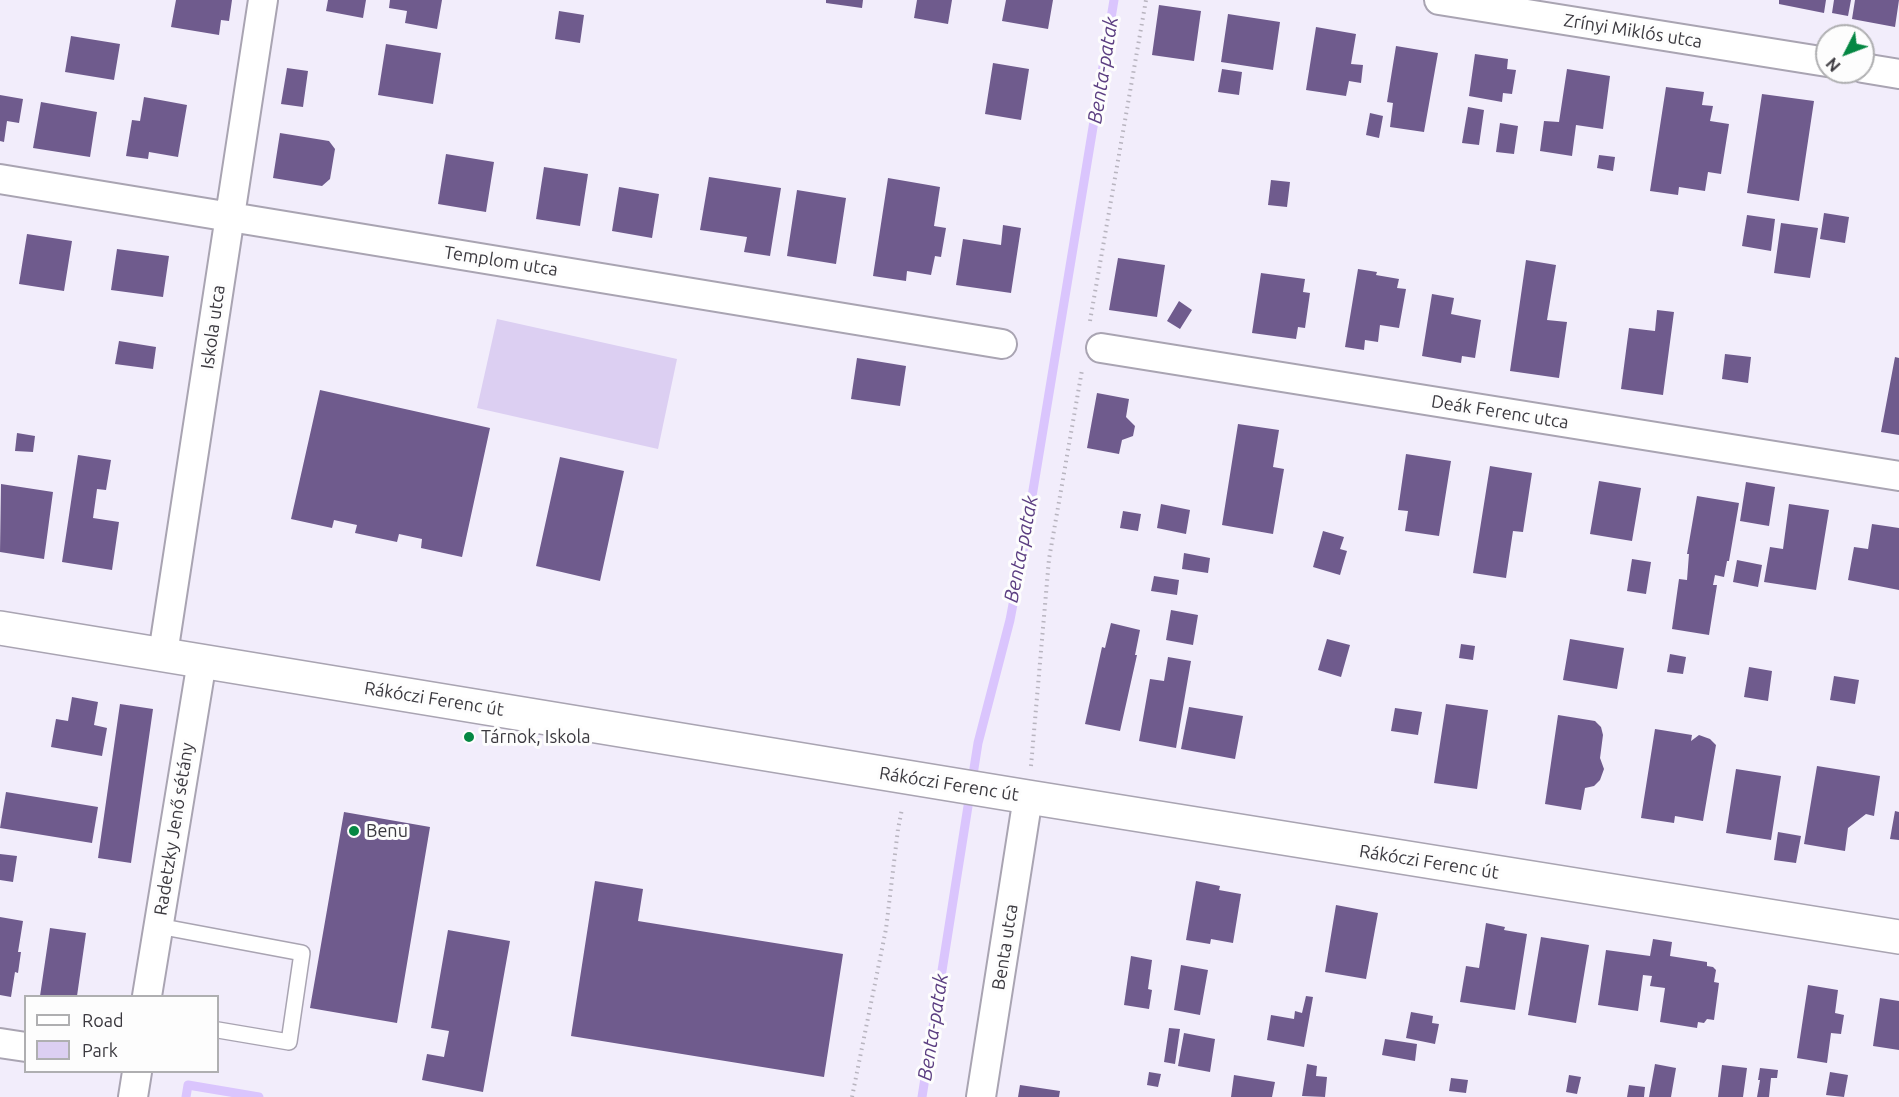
<!DOCTYPE html>
<html>
<head>
<meta charset="utf-8">
<style>
	body { margin:0 }
	#map { position:relative; width:1899px; height:1097px; overflow:hidden; background:#f2edfb; font-family:Ubuntu,sans-serif }
	canvas { display:block }
	.legend { position:absolute; left:24px; top:995px; width:195px; height:78px; box-sizing:border-box; background:#fdfdfd; border:2px solid #afafb1; margin:0; padding:8px 10px; list-style:none; font-size:18px; color:#3b393f }
	.legend li { display:flex; align-items:center; gap:12px; height:30px }
	.legend b { width:30px; border:2px solid #afafb1 }
	.north { position:absolute; left:1815px; top:24px; width:60px; height:60px; box-sizing:border-box; background:#fdfdfd; border:2px solid #afafb1; border-radius:50%; rotate:228deg; font-size:16px; font-weight:700; line-height:24px; text-align:center; color:#3b393f }
	.north::after { content:''; display:block; margin:auto; width:21px; height:27px; background:#058743; clip-path:polygon(50% 0,100% 100%,50% 72%,0 100%) }
</style>
</head>
<body>
<div id="map">
<canvas width="1899" height="1097"></canvas>
<ul class="legend">
<li><b style="height:8px;background:#fff"></b>Road</li>
<li><b style="height:16px;background:#dccff2"></b>Park</li>
</ul>
<div class="north">N</div>
</div>
<script>
const g = document.querySelector('canvas').getContext('2d');
g.lineJoin = 'round';
function paint(path, color) {
  g.fillStyle = color;
  g.fill(path, 'evenodd');
}
function shape(rows) {
  const path = new Path2D();
  for (const r of rows) {
    path.moveTo(r[0], r[1]);
    for (let i = 2; i < r.length; i += 2) path.lineTo(r[i], r[i + 1]);
  }
  return path;
}
function trace(path, color, width, dash) {
  g.strokeStyle = color;
  g.lineWidth = width;
  g.lineCap = dash ? 'butt' : 'round';
  g.setLineDash(dash || []);
  g.stroke(path);
}
function write(font, color, halo, rows, align = 'center') {
  g.font = font + ' Ubuntu,sans-serif';
  g.lineWidth = 6;
  g.setLineDash([]);
  g.textBaseline = 'middle';
  g.strokeStyle = halo;
  g.fillStyle = color;
  for (const [text, x, y, turn = 0] of rows) {
    g.save();
    g.translate(x, y);
    g.rotate((+turn || 0) * Math.PI / 180);
    g.textAlign = isNaN(turn) ? turn : align;
    if (halo) g.strokeText(text, 0, 0);
    g.fillText(text, 0, 0);
    g.restore();
  }
}
const green = shape([
	[497,319,677,359,658,449,477,408]
]);
const stream = shape([
	[186,1097,188,1085,259,1097],
	[922,1097,978,743,1010,620,1022,557,1114,0]
]);
const building = shape([
	[176,0,232,0,229,21,221,20,219,35,171,27],
	[328,0,366,0,363,18,326,11],
	[390,0,442,0,437,29,405,23,407,11,389,8],
	[826,0,863,0,862,8,826,3],
	[917,0,952,0,948,24,914,18],
	[1006,0,1053,0,1048,29,1002,21],
	[1779,0,1826,0,1824,13,1779,4],
	[1834,0,1851,0,1848,16,1832,13],
	[1855,0,1899,0,1895,27,1852,19],
	[1159,5,1201,11,1194,61,1152,55],
	[559,11,584,15,580,43,555,39],
	[1228,14,1280,22,1273,70,1221,62],
	[1316,27,1356,34,1351,64,1363,65,1361,83,1349,81,1346,96,1306,90],
	[71,36,120,44,114,80,65,72],
	[386,44,441,53,433,104,378,95],
	[1396,46,1438,53,1424,132,1390,127,1393,103,1387,102],
	[1475,54,1508,59,1507,69,1516,70,1512,94,1503,93,1502,102,1469,96],
	[993,63,1029,69,1021,120,985,114],
	[287,68,308,71,303,107,281,104],
	[1222,69,1242,72,1239,95,1218,92],
	[1567,69,1610,76,1603,129,1576,125,1572,156,1540,151,1544,121,1559,122],
	[1666,87,1704,92,1702,105,1713,106,1710,121,1729,124,1721,174,1708,172,1705,191,1679,187,1678,195,1650,191],
	[1762,94,1814,101,1799,201,1747,193],
	[0,95,23,99,19,123,7,121,4,142,0,141],
	[144,97,187,105,178,157,149,152,148,159,126,156,132,120,140,121],
	[41,102,97,112,90,157,33,148],
	[1468,107,1484,110,1479,145,1462,143],
	[1370,113,1383,116,1379,138,1366,135],
	[1500,123,1518,126,1514,154,1496,152],
	[280,133,329,141,335,149,330,179,322,186,273,178],
	[446,154,494,162,486,212,438,204],
	[1599,155,1615,157,1613,171,1597,168],
	[544,167,588,174,580,226,536,219],
	[709,177,781,188,770,256,744,252,747,237,700,230],
	[888,178,940,187,934,226,946,228,941,257,935,256,931,275,907,271,906,281,873,276],
	[1271,180,1290,182,1287,207,1268,205],
	[619,187,659,194,652,238,612,231],
	[797,190,846,198,836,264,787,256],
	[1824,213,1849,217,1845,243,1820,239],
	[1747,215,1775,219,1771,251,1742,246],
	[1781,223,1818,228,1810,278,1774,273],
	[1003,225,1021,228,1011,293,956,285,963,239,1001,245],
	[27,234,72,241,64,291,19,284],
	[117,249,169,256,163,297,111,290],
	[1118,258,1165,265,1157,317,1109,310],
	[1526,260,1556,265,1547,320,1567,322,1559,378,1510,371],
	[1358,269,1377,272,1376,275,1399,279,1397,288,1406,289,1399,328,1380,325,1378,342,1365,340,1364,350,1345,347],
	[1261,273,1305,279,1303,292,1310,293,1305,328,1298,327,1296,339,1252,333],
	[1432,294,1454,298,1451,314,1481,320,1475,358,1462,356,1461,363,1422,356],
	[1179,301,1192,310,1180,329,1167,321],
	[1657,310,1674,312,1663,395,1621,389,1629,328,1655,331],
	[119,341,156,347,153,369,115,364],
	[1725,354,1751,357,1748,383,1722,379],
	[1895,357,1899,358,1899,435,1881,432],
	[857,358,906,366,900,406,851,399],
	[320,390,490,428,462,557,421,548,422,539,399,534,397,542,355,533,357,525,334,520,332,528,291,519],
	[1097,393,1129,399,1126,417,1135,426,1133,436,1122,440,1119,454,1087,448],
	[1238,424,1279,430,1273,467,1284,469,1273,534,1222,525],
	[17,433,35,436,33,452,15,451],
	[1406,454,1451,461,1439,536,1405,531,1408,511,1398,510],
	[78,455,111,460,106,490,97,489,93,518,119,522,112,570,62,562],
	[560,457,624,471,600,581,536,566],
	[1490,466,1532,473,1523,532,1513,531,1506,578,1473,573],
	[1599,481,1641,488,1632,541,1590,534],
	[1746,482,1775,487,1769,526,1740,521],
	[1,484,53,492,44,559,0,552],
	[1697,496,1739,503,1729,561,1727,561,1724,577,1715,575,1713,585,1717,585,1709,635,1672,629,1679,579,1687,580,1689,554,1687,554],
	[1161,504,1190,510,1186,534,1157,528],
	[1789,504,1829,510,1816,590,1764,582,1770,547,1783,549],
	[1123,511,1141,514,1138,531,1120,528],
	[1872,524,1899,528,1899,590,1848,580,1854,547,1868,549],
	[1323,531,1344,537,1340,549,1347,551,1340,575,1313,567],
	[1184,553,1210,558,1208,573,1182,569],
	[1632,559,1651,562,1646,594,1627,591],
	[1737,560,1762,565,1758,587,1733,582],
	[1154,576,1179,580,1177,595,1151,591],
	[1171,610,1198,615,1193,645,1166,640],
	[1111,623,1140,630,1135,655,1137,655,1120,731,1085,724,1102,647,1105,648],
	[1327,639,1350,645,1341,677,1318,670],
	[1570,639,1624,648,1617,689,1563,680],
	[1461,644,1475,646,1473,660,1459,658],
	[1670,654,1686,657,1683,674,1667,672],
	[1168,657,1191,661,1176,748,1139,741,1150,679,1164,681],
	[1749,667,1772,671,1768,701,1744,697],
	[1834,676,1859,680,1855,704,1830,700],
	[72,697,98,702,94,725,107,728,102,756,51,747,56,719,68,721],
	[120,704,153,709,131,863,98,858],
	[1446,704,1488,710,1477,789,1434,783],
	[1189,707,1243,716,1235,759,1181,749],
	[1395,708,1422,712,1418,735,1391,731],
	[1558,715,1595,721,1601,727,1603,735,1600,758,1604,769,1600,780,1594,786,1585,788,1581,810,1545,804],
	[1655,729,1692,735,1691,741,1699,735,1710,739,1716,745,1703,821,1675,816,1674,823,1641,818],
	[1817,766,1880,776,1874,816,1866,814,1848,828,1845,851,1804,844],
	[1736,769,1781,776,1771,840,1726,833],
	[6,792,98,807,92,843,0,828],
	[1895,811,1899,812,1899,840,1890,839],
	[344,812,430,827,397,1023,310,1008],
	[1778,832,1801,836,1796,863,1774,860],
	[0,854,17,856,13,882,0,880],
	[595,881,643,889,638,921,843,954,824,1077,571,1036],
	[1196,881,1220,886,1219,890,1241,894,1233,943,1211,939,1210,944,1186,940],
	[1336,905,1378,913,1366,979,1325,972],
	[0,917,23,921,18,952,21,952,18,973,15,972,11,997,0,995],
	[1486,923,1505,927,1504,930,1527,934,1515,1010,1460,1002,1466,966,1479,968],
	[50,928,86,933,77,996,40,996],
	[448,930,510,941,483,1092,422,1080,427,1054,444,1057,449,1031,431,1028],
	[1541,937,1589,945,1576,1023,1528,1015],
	[1653,939,1672,942,1670,956,1707,962,1707,966,1713,967,1716,970,1714,982,1719,983,1714,1020,1707,1019,1704,1023,1698,1022,1697,1028,1660,1022,1665,988,1650,986,1652,976,1643,975,1638,1011,1598,1005,1606,950,1650,956],
	[1131,956,1152,960,1148,989,1152,990,1149,1009,1124,1005],
	[1181,965,1208,970,1200,1015,1174,1010],
	[1808,985,1838,990,1835,1013,1844,1015,1841,1034,1831,1033,1827,1063,1797,1058],
	[1306,996,1313,997,1304,1047,1267,1040,1271,1015,1294,1019,1295,1011,1302,1013],
	[1880,998,1899,1001,1899,1050,1873,1046],
	[1411,1012,1433,1016,1432,1023,1439,1024,1435,1044,1406,1038],
	[1169,1028,1180,1029,1175,1064,1164,1062],
	[1184,1033,1215,1039,1210,1072,1178,1066],
	[1385,1039,1417,1044,1415,1061,1382,1055],
	[1307,1064,1317,1066,1316,1076,1327,1077,1325,1097,1302,1096],
	[1655,1064,1676,1068,1671,1097,1649,1097],
	[1722,1065,1747,1068,1743,1097,1718,1097],
	[1760,1068,1778,1070,1777,1078,1771,1078,1769,1097,1757,1097,1760,1080,1758,1080],
	[1149,1072,1161,1074,1158,1087,1147,1085],
	[1830,1072,1848,1075,1844,1097,1826,1095],
	[1234,1075,1275,1082,1272,1097,1231,1097],
	[1569,1075,1581,1077,1577,1094,1566,1092],
	[1451,1078,1468,1080,1466,1093,1449,1091],
	[1020,1085,1060,1091,1059,1097,1018,1097],
	[1629,1085,1645,1087,1644,1097,1627,1097]
]);
const path = shape([
	[1090,321,1146,0],
	[1031,766,1049,559,1082,370],
	[852,1097,886,929,898,829,902,809]
]);
const lane = shape([
	[158,926,302,953,289,1042,218,1030]
]);
const street = shape([
	[1439,0,1827,62],
	[1863,68,1899,74],
	[0,179,1002,344],
	[1101,348,1899,476],
	[163,654,263,0],
	[147,996,202,661],
	[0,1043,26,1047],
	[133,1097,137,1072],
	[981,1097,1028,797]
]);
const secondary = shape([
	[0,628,1028,797,1899,937]
]);
const markers = [
	[469,737,6,"#058743"],
	[354,831,6,"#058743"]
];
const streetNames = [
	["Zrínyi Miklós utca",1633,31,9],
	["Templom utca",501,261,9],
	["Iskola utca",213,327,-82],
	["Deák Ferenc utca",1500,412,9],
	["Rákóczi Ferenc út",434,699,9],
	["Rákóczi Ferenc út",949,784,9],
	["Radetzky Jenő sétány",174,829,-81],
	["Rákóczi Ferenc út",1429,862,9],
	["Benta utca",1005,947,-81]
];
const poiNames = [
	["Tárnok, Iskola",481,737],
	["Benu",366,831]
];
const waterNames = [
	["Benta-patak",1103,70,-81],
	["Benta-patak",1021,549,-79],
	["Benta-patak",933,1027,-81]
];
paint(green, '#dccff2');
trace(stream, '#dac5fd', 9);
paint(building, '#6f5b8d');
trace(lane, '#a9a4b2', 18);
trace(street, '#a9a4b2', 32);
trace(secondary, '#a9a4b2', 36);
trace(path, '#b8b4bf', 4, [1.5, 4.5]);
trace(lane, '#fff', 15);
trace(street, '#fff', 28);
trace(secondary, '#fff', 33);
for (const [x, y, r, color] of markers) {
  const dot = new Path2D();
  dot.arc(x, y, r, 0, 2 * Math.PI);
  g.fillStyle = color;
  g.fill(dot);
  trace(dot, '#fdfdfd', 2);
}
write('18px', '#3b393f', '#fdfdfd', streetNames);
write('18px', '#3b393f', '#fdfdfd', poiNames, 'left');
write('italic 20px', '#5c3f82', '#fdfdfd', waterNames);
</script>
</body>
</html>
